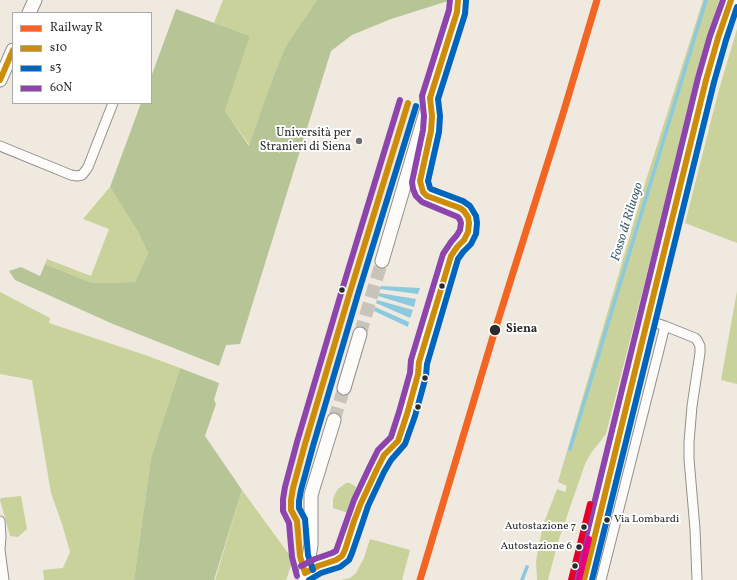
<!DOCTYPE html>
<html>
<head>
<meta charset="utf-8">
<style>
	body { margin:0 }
	#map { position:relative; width:737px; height:580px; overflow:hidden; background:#efe9df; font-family:Vollkorn,serif }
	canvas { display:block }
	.legend { position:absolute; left:12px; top:12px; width:140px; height:92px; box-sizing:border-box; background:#fff; border:1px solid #aaa; margin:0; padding:5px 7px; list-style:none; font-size:12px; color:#2b2b2b }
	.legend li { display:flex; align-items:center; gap:8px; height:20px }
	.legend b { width:20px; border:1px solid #aaa }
</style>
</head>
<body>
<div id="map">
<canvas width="737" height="580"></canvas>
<ul class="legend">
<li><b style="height:5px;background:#f26522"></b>Railway R</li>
<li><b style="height:5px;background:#ce8d09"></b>s10</li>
<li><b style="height:5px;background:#0065bd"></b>s3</li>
<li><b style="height:5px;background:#8e44ad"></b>60N</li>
</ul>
</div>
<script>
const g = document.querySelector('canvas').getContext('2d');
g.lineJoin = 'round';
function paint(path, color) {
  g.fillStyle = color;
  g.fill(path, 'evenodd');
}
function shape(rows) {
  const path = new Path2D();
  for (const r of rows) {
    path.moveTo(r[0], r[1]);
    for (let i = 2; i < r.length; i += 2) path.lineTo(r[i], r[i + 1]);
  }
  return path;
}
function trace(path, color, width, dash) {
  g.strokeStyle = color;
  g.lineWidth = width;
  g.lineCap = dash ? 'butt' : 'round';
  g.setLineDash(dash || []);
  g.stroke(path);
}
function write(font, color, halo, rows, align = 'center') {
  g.font = font + ' Vollkorn,serif';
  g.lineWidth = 4;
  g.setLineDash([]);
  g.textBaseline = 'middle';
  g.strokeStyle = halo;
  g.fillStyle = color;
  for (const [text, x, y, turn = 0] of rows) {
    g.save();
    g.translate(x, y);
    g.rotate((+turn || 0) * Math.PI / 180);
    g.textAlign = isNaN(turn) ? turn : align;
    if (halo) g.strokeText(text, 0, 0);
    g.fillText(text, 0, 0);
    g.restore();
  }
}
const green = shape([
	[223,0,317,0,289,41,284,50,275,72,250,146,225,111,250,36,214,23],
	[703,0,719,0,700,65,606,434,591,453,585,464,558,542,548,580,537,580,536,561,543,525,557,489,565,492,567,486,558,482,647,177],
	[737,29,737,243,685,223,718,93],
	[110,187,138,232,148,253,135,282,92,283,45,264,47,259,91,276,109,229,83,219],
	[737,291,737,384,721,380],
	[0,292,50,318,49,323,145,355,180,368,151,458,134,580,44,580,43,570,63,568,70,552,62,524,51,493,32,380,0,374],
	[346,483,350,483,356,487,348,513,333,508,333,499,335,494,338,489],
	[242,490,293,560,286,580,215,580],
	[21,496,27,529,18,537,10,536,0,500,1,498],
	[370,539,410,550,402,580,341,580,350,578,356,573,364,558]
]);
const forest = shape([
	[317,0,449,0,448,1,391,19,352,35,331,51,240,344,226,345,219,366,113,324,15,280,9,271,21,267,40,276,45,264,92,283,135,282,148,253,138,232,110,187,141,103,151,103,151,77,176,9,250,36,225,111,249,146,275,72,284,50,289,41],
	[180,368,219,383,214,400,216,404,205,436,242,490,214,580,134,580,151,458]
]);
const water = shape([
	[381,286,420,288,418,294,380,289],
	[379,293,416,299,414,307,378,296],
	[377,300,413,310,410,318,376,303],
	[375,307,409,322,408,327,374,311]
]);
const stream = shape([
	[570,449,706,0],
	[522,580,527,567]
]);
const secondaryTunnel = shape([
	[360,334,382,261],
	[334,420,344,388]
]);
const street = shape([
	[0,146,71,175,77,176,82,175,86,170,88,167,113,103],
	[647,320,665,326,695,338,697,340,700,346,700,353,692,406,689,442,689,459,695,529,697,580],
	[0,521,1,537,0,549],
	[0,550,4,580],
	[601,580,665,326]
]);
const secondary = shape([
	[29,13,35,0],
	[0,80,13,50],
	[382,261,430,98,457,12,458,0],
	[344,388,360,334],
	[305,573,318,566,336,560,342,556,345,550,354,521,361,503,377,469,384,455,398,441,407,414,418,374,419,362,451,256,457,247,464,240,468,232,469,223,468,217,464,211,460,208,427,196,423,192,421,187,420,181,421,174,431,131,432,116,430,98],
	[304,576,308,563,311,545,311,495,334,420]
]);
const primary = shape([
	[584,580,706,80,718,38,731,0]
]);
const bus1 = shape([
	[0,80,13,50],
	[305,573,318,566,336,560,342,556,345,550,354,521,361,503,377,469,384,455,398,441,407,414,418,374,419,362,451,256,457,247,464,240,468,232,469,223,468,217,464,211,460,208,427,196,423,192,420,181,431,131,432,116,430,98,457,12,458,0],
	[305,573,300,556,297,521,291,510,291,500,293,488,305,444,350,292,408,103],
	[584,580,706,80,718,38,731,0]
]);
const bus2 = shape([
	[313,570,308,555,305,519,299,508,299,501,301,490,313,446,358,294,416,106],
	[309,580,321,573,340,567,349,560,352,553,362,524,368,506,384,472,391,460,405,444,415,416,426,376,427,364,458,259,463,252,471,244,476,234,477,223,476,216,470,206,463,201,431,189,430,188,428,181,439,132,440,116,438,99,465,14,466,1],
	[592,580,714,82,726,40,737,7]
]);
const bus3 = shape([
	[301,566,315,559,332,553,336,551,354,500,370,466,378,450,391,437,399,412,410,373,411,360,443,254,451,242,457,235,460,230,461,223,460,220,458,217,422,202,416,196,413,189,412,182,423,130,424,116,422,96,449,10,450,0],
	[297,576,292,557,289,523,283,511,283,499,285,487,297,442,342,290,400,100],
	[576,578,698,78,710,36,723,0]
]);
const bus4 = shape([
	[571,580,590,504]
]);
const bus5 = shape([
	[579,580,589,539]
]);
const rail1 = shape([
	[420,580,495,330,562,117,597,0]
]);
const markers = [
	[359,141,4,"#706e6a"],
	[442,286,3.5,"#2b2b2b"],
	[342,290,3.5,"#2b2b2b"],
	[495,330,6,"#2b2b2b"],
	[425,378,3.5,"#2b2b2b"],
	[418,407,3.5,"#2b2b2b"],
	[607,520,3.5,"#2b2b2b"],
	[584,527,3.5,"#2b2b2b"],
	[579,547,3.5,"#2b2b2b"],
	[575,566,3.5,"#2b2b2b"]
];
const busNames = [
	["Via Lombardi",614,520,"left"],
	["Autostazione 7",576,527],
	["Autostazione 6",572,547]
];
const poiNames = [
	["Università per",351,134],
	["Stranieri di Siena",351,148]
];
const stopNames = [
	["Siena",506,330]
];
const waterNames = [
	["Fosso di Riluogo",628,222,-73]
];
paint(green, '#c9d29b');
paint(forest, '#b6c496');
paint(water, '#8bcade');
trace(stream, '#8bcade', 3.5);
trace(secondaryTunnel, '#c8c3bb', 13, [13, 6]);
trace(street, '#93908b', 11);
trace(secondary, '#93908b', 15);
trace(primary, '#93908b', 17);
trace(street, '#fdfcfa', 9);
trace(secondary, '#fdfcfa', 13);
trace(primary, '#fdfcfa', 15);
trace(bus1, '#ce8d09', 6);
trace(bus2, '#0065bd', 6);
trace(bus3, '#8e44ad', 6);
trace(bus4, '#e4002b', 6);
trace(bus5, '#e5007d', 6);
trace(rail1, '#f26522', 7);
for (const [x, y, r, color] of markers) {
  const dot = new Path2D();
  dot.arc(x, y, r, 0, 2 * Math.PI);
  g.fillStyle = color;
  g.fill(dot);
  trace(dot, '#fff', 1.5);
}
write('11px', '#2b2b2b', '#fff', busNames, 'right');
write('12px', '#2b2b2b', '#fff', poiNames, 'right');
write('bold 12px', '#2b2b2b', '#fff', stopNames, 'left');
write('italic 13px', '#3e5e6a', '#fff', waterNames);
</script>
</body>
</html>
